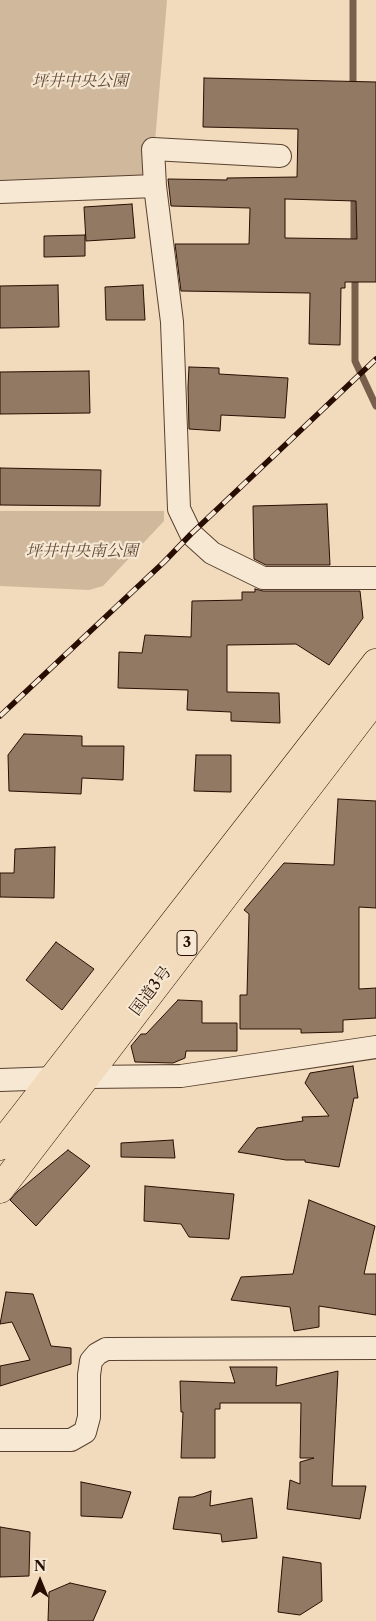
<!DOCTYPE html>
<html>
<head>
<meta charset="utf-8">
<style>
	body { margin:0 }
	#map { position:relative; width:376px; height:1621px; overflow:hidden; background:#f1dbbc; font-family:"Libre Caslon Text",serif }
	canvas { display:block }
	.north { position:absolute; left:15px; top:1556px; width:50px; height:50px; -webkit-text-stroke:4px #f6e8d3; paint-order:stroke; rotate:0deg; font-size:14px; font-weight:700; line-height:20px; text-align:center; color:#280e02 }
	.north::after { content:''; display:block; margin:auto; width:18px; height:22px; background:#280e02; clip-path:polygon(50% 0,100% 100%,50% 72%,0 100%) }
</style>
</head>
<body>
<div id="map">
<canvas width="376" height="1621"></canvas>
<div class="north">N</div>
</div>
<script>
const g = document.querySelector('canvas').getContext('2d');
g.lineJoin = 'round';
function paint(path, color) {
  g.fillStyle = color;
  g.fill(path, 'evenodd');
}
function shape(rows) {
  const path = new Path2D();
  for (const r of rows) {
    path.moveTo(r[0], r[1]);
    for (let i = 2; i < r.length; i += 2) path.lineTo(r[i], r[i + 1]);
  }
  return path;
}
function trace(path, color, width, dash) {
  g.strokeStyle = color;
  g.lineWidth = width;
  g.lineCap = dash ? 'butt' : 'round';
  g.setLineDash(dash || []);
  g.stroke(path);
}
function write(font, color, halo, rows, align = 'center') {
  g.font = font + ' "Libre Caslon Text","Noto Serif JP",serif';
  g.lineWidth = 4.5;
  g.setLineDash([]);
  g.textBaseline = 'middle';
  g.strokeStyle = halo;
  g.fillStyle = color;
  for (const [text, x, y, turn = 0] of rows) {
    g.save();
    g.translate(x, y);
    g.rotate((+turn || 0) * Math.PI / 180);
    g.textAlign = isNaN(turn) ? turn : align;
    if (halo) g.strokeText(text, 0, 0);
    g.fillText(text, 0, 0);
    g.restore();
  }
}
const green = shape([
	[0,0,167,0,152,177,0,180],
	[0,511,164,511,164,521,103,586,89,590,0,586]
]);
const stream = shape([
	[353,0,353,90],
	[354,193,354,247],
	[355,273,355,361,376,406]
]);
const building = shape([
	[204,78,376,82,376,282,345,282,345,288,341,288,340,345,309,344,310,293,181,291,175,244,249,244,250,208,171,206,168,179,227,180,227,178,297,177,298,129,203,127,204,78],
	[285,199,356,201,357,239,285,238,285,199],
	[132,204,135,238,86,241,84,207,132,204],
	[85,235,85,256,44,257,44,236,85,235],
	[58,285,59,327,0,328,0,286,58,285],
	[143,285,145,320,106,320,105,287,143,285],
	[189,367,219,368,219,374,288,378,285,418,221,415,220,431,189,429,188,387,189,367],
	[89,371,90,413,0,414,0,372,89,371],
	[0,468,101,470,100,506,0,505,0,468],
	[327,504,330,565,266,565,254,559,253,506,327,504],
	[255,589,263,591,360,591,363,618,329,665,296,644,227,645,227,692,279,693,280,723,231,721,231,712,187,710,188,690,118,688,119,652,142,653,145,635,191,637,192,601,242,600,242,592,255,592,255,589],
	[24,734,82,736,82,746,124,746,123,780,82,778,81,794,9,791,8,755,24,734],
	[196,755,231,755,231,792,194,791,196,755],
	[338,799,376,801,376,908,359,907,359,989,376,988,376,1018,343,1020,343,1032,301,1033,301,1029,240,1029,240,995,247,995,249,914,244,910,284,863,334,865,338,799],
	[55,847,54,898,0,897,0,873,14,873,15,849,55,847],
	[56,942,94,969,62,1010,26,980,56,942],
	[178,1000,202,1001,202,1023,237,1023,237,1051,186,1051,185,1058,173,1063,135,1062,131,1046,141,1034,146,1034,178,1000],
	[353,1066,358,1098,354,1098,339,1167,305,1162,305,1160,286,1160,238,1152,257,1128,303,1121,302,1117,329,1116,305,1083,310,1073,353,1066],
	[173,1140,175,1158,121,1157,121,1143,173,1140],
	[68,1150,90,1166,36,1226,10,1200,18,1191,68,1150],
	[145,1186,234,1194,229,1239,189,1237,181,1224,144,1221,145,1186],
	[309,1200,375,1226,364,1274,376,1274,376,1315,319,1306,319,1327,294,1331,290,1307,231,1300,241,1277,293,1274,309,1200],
	[6,1292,33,1294,51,1346,71,1348,71,1364,0,1386,0,1366,30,1360,12,1322,0,1324,6,1292],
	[230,1367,277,1367,276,1386,338,1371,332,1486,366,1486,360,1519,287,1509,290,1480,300,1484,300,1462,314,1458,300,1458,301,1403,220,1403,220,1409,215,1409,215,1458,181,1458,183,1412,181,1412,180,1381,235,1383,230,1367],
	[81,1482,131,1492,122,1518,81,1516,81,1482],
	[211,1491,210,1506,252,1498,257,1538,222,1542,221,1534,173,1529,179,1497,193,1497,211,1491],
	[0,1527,30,1532,29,1576,0,1577,0,1527],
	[283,1557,321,1563,322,1601,300,1615,278,1612,283,1557],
	[70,1583,106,1591,93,1621,48,1621,49,1592,70,1583]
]);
const minor = shape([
	[155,186,153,149,280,156],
	[0,192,155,186,172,322,179,509,191,534,212,553,263,578,376,578],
	[0,1080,86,1077,181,1076,376,1047],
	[0,1440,71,1440,85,1432,89,1417,89,1375,91,1361,97,1354,106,1349,376,1348]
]);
const trunk = shape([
	[0,1146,376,663],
	[0,1189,376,698]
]);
const rail = shape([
	[0,716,164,562,191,534,376,359]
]);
const shields = [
	[187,943,20]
];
const shieldNames = [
	["3",187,943]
];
const parkNames = [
	["坪井中央公園",80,81],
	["坪井中央南公園",82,551]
];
const streetNames = [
	["国道3号",151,991,-53]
];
paint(green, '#cfb89c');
trace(stream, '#785f4c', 7);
paint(building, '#917963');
trace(building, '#280e02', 1);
trace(minor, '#5a4130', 24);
trace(trunk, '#280e02', 29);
trace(minor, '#f6e8d3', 22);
trace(trunk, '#f1dbbc', 28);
trace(rail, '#280e02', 5.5);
trace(rail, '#f6e8d3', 4, [11]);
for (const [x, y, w] of shields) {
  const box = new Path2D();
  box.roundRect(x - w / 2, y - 12.5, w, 25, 4);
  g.fillStyle = '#f6e8d3';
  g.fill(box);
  trace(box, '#280e02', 1);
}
write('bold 15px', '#280e02', null, shieldNames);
write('italic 16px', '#624a38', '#f6e8d3', parkNames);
write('16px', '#280e02', '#f6e8d3', streetNames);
</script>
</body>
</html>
